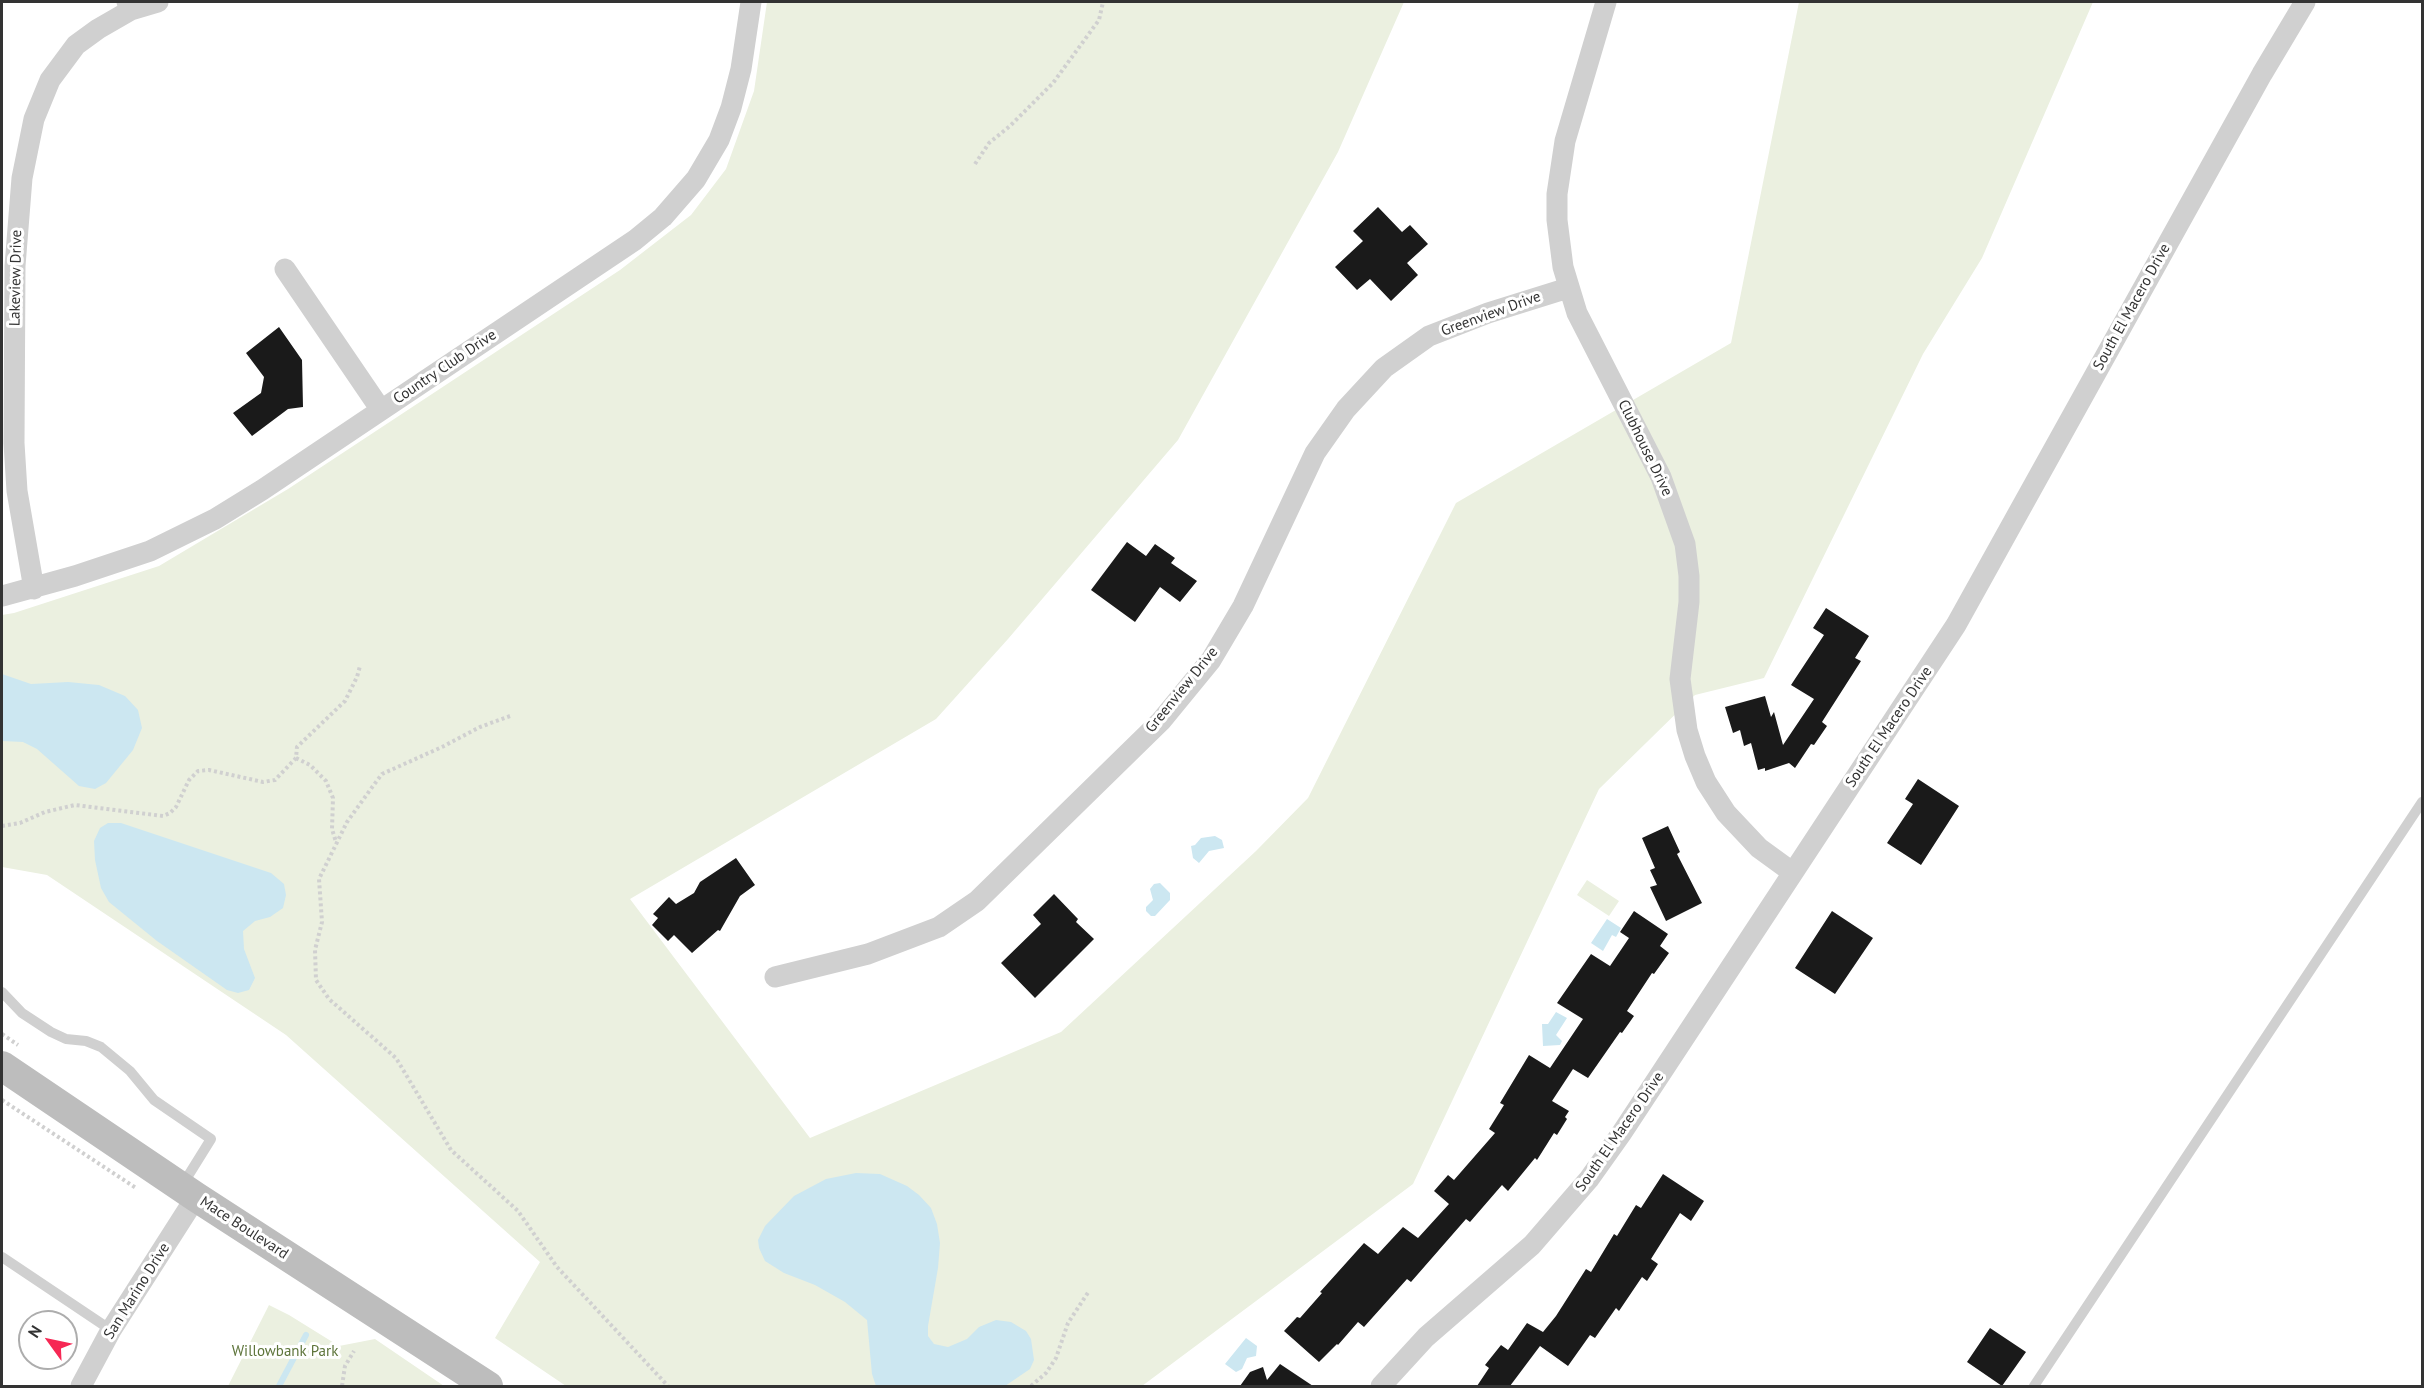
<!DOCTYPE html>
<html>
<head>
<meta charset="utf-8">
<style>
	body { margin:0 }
	#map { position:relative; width:2424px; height:1388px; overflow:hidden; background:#fff; font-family:"PT Sans",sans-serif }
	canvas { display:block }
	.frame { position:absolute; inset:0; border:3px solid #333; pointer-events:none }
	.north { position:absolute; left:18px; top:1310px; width:60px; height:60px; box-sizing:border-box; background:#fff; border:2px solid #adadad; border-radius:50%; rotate:303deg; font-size:16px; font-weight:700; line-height:24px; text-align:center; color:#333 }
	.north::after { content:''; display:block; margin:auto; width:21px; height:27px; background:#f62854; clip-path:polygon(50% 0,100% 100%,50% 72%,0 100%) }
</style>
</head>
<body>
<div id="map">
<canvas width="2424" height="1388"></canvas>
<div class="frame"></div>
<div class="north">N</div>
</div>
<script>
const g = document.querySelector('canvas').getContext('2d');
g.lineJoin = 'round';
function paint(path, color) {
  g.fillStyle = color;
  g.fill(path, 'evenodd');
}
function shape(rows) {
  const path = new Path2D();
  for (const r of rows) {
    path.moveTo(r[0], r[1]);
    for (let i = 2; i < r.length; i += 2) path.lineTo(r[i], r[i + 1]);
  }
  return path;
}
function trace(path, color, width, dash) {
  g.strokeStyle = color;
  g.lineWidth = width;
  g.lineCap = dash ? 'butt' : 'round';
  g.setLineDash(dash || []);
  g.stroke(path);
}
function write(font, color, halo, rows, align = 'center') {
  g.font = font + ' "PT Sans",sans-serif';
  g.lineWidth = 6;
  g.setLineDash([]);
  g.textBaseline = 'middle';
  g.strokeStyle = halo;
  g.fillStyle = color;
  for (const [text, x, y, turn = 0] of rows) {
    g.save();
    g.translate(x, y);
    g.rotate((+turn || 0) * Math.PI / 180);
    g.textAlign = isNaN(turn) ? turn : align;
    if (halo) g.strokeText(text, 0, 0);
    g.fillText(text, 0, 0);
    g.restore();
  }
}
const green = shape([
	[767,2,1404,2,1338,152,1178,440,1008,639,936,719,630,899,810,1138,1061,1032,1256,851,1308,798,1456,503,1731,343,1799,2,2093,2,1982,258,1923,354,1764,678,1695,695,1599,789,1413,1184,1142,1386,566,1386,495,1338,540,1262,286,1035,47,875,2,867,2,615,14,613,159,566,288,489,620,270,691,215,726,169,754,91],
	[1587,880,1619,901,1609,916,1577,895],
	[269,1305,289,1315,339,1346,375,1339,444,1386,228,1386]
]);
const water = shape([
	[2,674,31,684,68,682,99,685,125,696,138,710,142,728,133,750,106,783,95,789,79,786,37,749,23,742,2,741],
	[108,823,121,823,271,873,284,884,286,895,283,908,270,917,255,921,243,931,244,949,255,978,249,990,238,993,227,990,157,941,109,902,101,888,95,860,94,841,100,828],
	[1215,836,1222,840,1224,848,1209,851,1199,863,1193,858,1191,846,1195,845,1201,838],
	[1160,883,1170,893,1170,900,1155,916,1151,916,1146,911,1146,907,1153,900,1150,889,1154,884],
	[1607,919,1621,928,1616,937,1612,935,1603,951,1591,943],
	[1556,1012,1567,1018,1556,1035,1562,1041,1560,1045,1543,1046,1542,1024,1548,1024],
	[856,1173,880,1174,907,1186,919,1195,931,1208,937,1224,940,1243,938,1268,928,1326,928,1336,934,1344,948,1347,967,1339,979,1327,996,1320,1011,1322,1026,1331,1031,1339,1034,1360,1030,1369,1005,1386,876,1386,872,1374,867,1320,845,1302,815,1285,784,1273,765,1261,759,1248,758,1240,765,1226,794,1196,826,1179],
	[1246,1338,1257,1346,1256,1356,1247,1358,1242,1369,1236,1372,1225,1364]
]);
const stream = shape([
	[279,1386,306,1335]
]);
const building = shape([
	[1378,207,1402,232,1410,225,1428,244,1407,263,1418,275,1391,301,1370,279,1357,290,1335,267,1363,241,1353,231],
	[279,327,302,360,303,407,288,409,252,436,233,413,261,393,264,377,246,353],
	[1127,542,1146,556,1155,544,1175,558,1171,563,1197,581,1180,602,1160,587,1135,622,1091,590],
	[1826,608,1869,636,1855,658,1861,661,1822,722,1827,726,1814,745,1811,744,1795,768,1789,763,1765,771,1765,768,1758,770,1751,743,1744,746,1740,730,1733,733,1725,707,1765,696,1771,717,1774,712,1783,745,1814,699,1791,685,1824,635,1813,628],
	[1918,779,1959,806,1921,865,1887,843,1913,804,1905,799],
	[1668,826,1680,852,1677,854,1702,903,1666,921,1650,887,1657,885,1650,870,1655,868,1642,838],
	[736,858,755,885,740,896,720,931,718,930,692,953,674,935,668,941,652,925,658,918,653,914,669,897,676,904,694,893,700,882],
	[1054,894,1078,919,1076,922,1094,939,1035,998,1001,963,1041,924,1033,915],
	[1634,911,1668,934,1660,946,1669,953,1654,974,1652,973,1627,1011,1634,1016,1622,1033,1620,1032,1588,1078,1573,1069,1552,1101,1569,1111,1565,1117,1567,1119,1557,1135,1554,1133,1537,1160,1535,1158,1508,1191,1502,1185,1470,1222,1466,1219,1411,1282,1407,1279,1364,1327,1358,1322,1338,1345,1337,1344,1319,1362,1284,1331,1297,1317,1300,1318,1322,1293,1320,1292,1364,1243,1378,1254,1403,1227,1418,1238,1449,1204,1434,1191,1448,1175,1454,1180,1495,1133,1489,1129,1504,1105,1500,1103,1529,1055,1550,1068,1583,1019,1557,1003,1591,954,1610,966,1629,938,1620,932],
	[1832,911,1873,938,1835,994,1795,968],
	[1663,1174,1704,1201,1691,1221,1680,1213,1651,1259,1658,1264,1647,1281,1642,1277,1619,1311,1616,1308,1595,1338,1590,1335,1568,1366,1540,1346,1510,1386,1477,1386,1489,1368,1485,1365,1501,1345,1508,1350,1527,1323,1543,1332,1556,1316,1586,1269,1591,1272,1614,1234,1617,1236,1636,1205,1641,1208],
	[1990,1328,2026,1352,2002,1386,1967,1362],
	[1280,1364,1313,1386,1240,1386,1250,1372,1263,1367,1267,1380]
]);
const path = shape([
	[975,164,989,143,1010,126,1053,83,1099,20,1103,2],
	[510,716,480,727,442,747,382,774,373,786,347,822,319,879,322,922,315,950,316,980,329,999,396,1058,451,1150,518,1211,557,1267,668,1386],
	[296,758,310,765,326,781,333,798,332,829,336,842],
	[2,826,20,823,45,812,75,805,163,816,170,813,176,807,189,780,198,771,209,770,263,782,275,780,296,758,297,747,345,701,357,677,360,666],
	[2,1034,18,1045],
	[2,1100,136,1188],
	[342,1386,345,1366,354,1351],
	[1031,1386,1046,1373,1056,1358,1068,1323,1089,1291]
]);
const lane = shape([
	[2,992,22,1013,51,1032,66,1039,86,1041,101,1047,130,1071,154,1100,211,1139,183,1184],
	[2,1257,111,1330],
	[2034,1386,2422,802]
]);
const street = shape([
	[1606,2,1565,141,1557,194,1557,220,1563,267,1577,313,1661,477,1685,544,1689,576,1689,602,1680,679,1687,730,1695,756,1706,782,1726,813,1759,848,1792,872],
	[131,10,158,2],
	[285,269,381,410],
	[34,589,17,491,14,443,15,266,22,178,34,119,50,80,76,45,98,29,131,10,127,2],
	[2,596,75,576,150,551,215,519,262,490,635,240,663,217,696,179,719,140,731,108,741,69,751,2],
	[775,977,868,954,939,927,977,901,1161,721,1211,660,1243,606,1315,453,1346,409,1384,368,1429,336,1488,313,1568,288],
	[81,1386,111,1330,196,1197],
	[1381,1386,1426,1337,1532,1245,1589,1179,1621,1134,1956,625,2262,74,2305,2]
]);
const secondary = shape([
	[2,1066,196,1197,488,1386]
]);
const streetNames = [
	["Lakeview Drive",16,278,-89],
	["South El Macero Drive",2132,307,-61],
	["Greenview Drive",1491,314,-20],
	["Country Club Drive",445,367,-34],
	["Clubhouse Drive",1645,448,64],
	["Greenview Drive",1182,690,-51],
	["South El Macero Drive",1889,727,-56],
	["South El Macero Drive",1620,1132,-55],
	["Mace Boulevard",244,1228,33],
	["San Marino Drive",137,1291,-58]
];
const parkNames = [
	["Willowbank Park",285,1352]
];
paint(green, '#ebf0e0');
paint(water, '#cce7f1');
trace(stream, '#cce7f1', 6);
paint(building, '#1a1a1a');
trace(path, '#d0d0d0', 4, [3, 3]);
trace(lane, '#d0d0d0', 10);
trace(street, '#d0d0d0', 21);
trace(secondary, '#bdbdbd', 30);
write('15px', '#333', '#fff', streetNames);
write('15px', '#5d743a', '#fff', parkNames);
</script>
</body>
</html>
